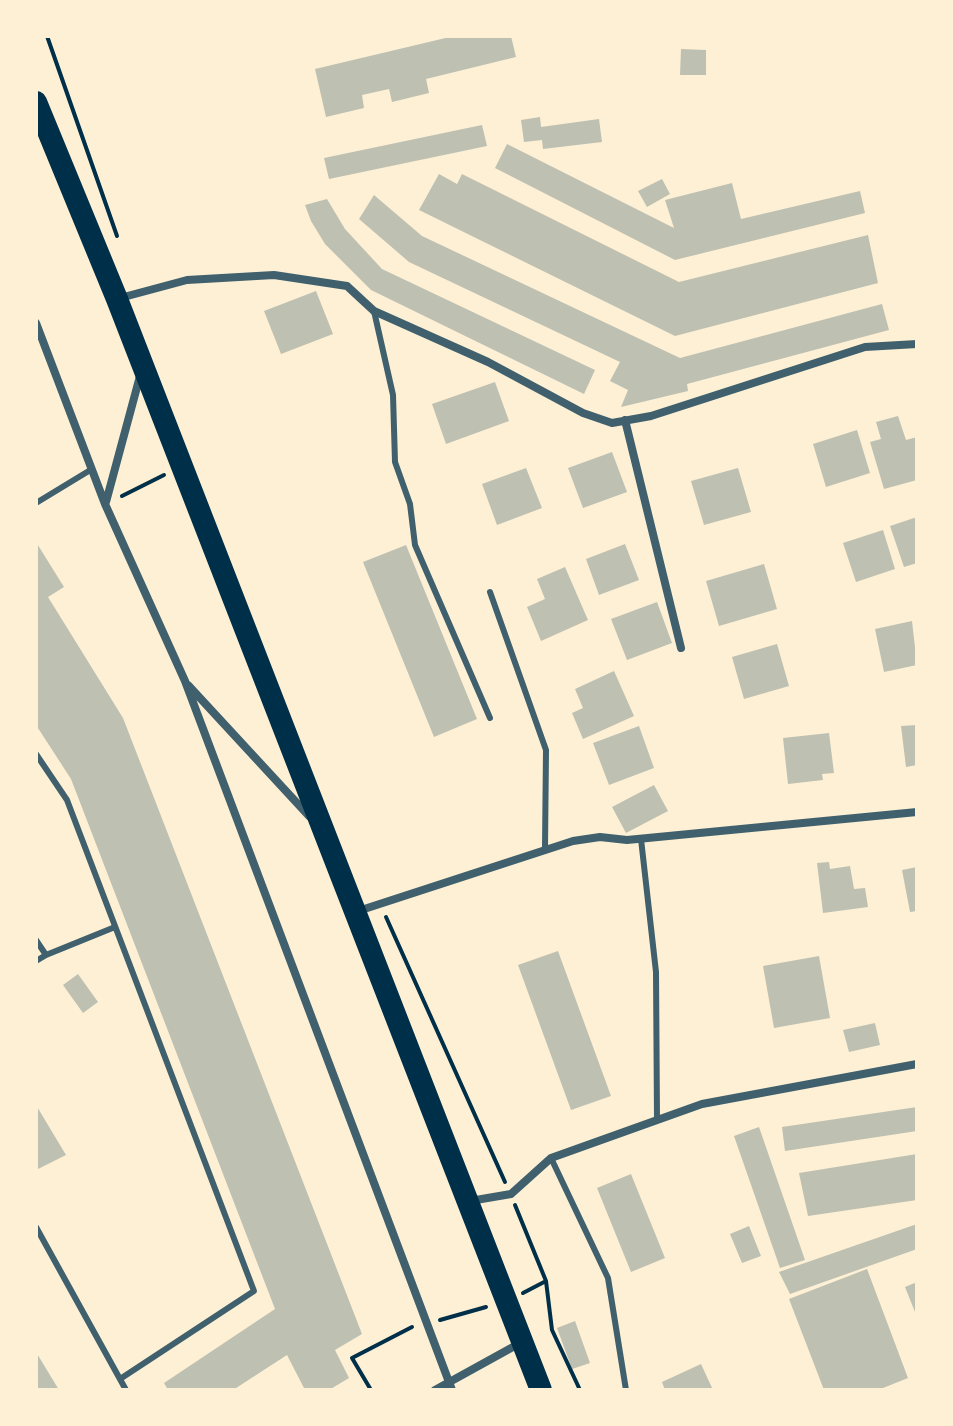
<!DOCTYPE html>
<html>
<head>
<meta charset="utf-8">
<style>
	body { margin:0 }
	#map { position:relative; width:953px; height:1426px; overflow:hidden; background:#fdf0d5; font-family:Manrope,sans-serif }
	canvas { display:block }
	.frame { position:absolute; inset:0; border:38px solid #fdf0d5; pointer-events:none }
</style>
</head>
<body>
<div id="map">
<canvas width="953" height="1426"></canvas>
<div class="frame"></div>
</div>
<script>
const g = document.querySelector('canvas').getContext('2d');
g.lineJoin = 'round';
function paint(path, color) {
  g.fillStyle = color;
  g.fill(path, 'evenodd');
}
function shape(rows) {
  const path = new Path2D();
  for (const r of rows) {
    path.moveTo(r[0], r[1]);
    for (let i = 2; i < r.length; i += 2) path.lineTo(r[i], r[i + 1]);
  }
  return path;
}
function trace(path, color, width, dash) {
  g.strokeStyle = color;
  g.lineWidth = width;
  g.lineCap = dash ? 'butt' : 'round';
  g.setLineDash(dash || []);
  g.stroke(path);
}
const building = shape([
	[454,36,511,36,516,57,426,79,429,93,392,102,389,89,362,95,364,108,326,117,315,69],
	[681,49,706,50,706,75,680,75],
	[540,117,541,127,599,119,602,142,543,149,542,140,524,142,521,120],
	[482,125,487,146,329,179,324,158],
	[507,144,674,228,665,200,732,183,741,219,860,191,865,213,675,260,495,168],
	[439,174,457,184,462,174,679,282,868,235,878,283,675,336,419,210],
	[662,179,670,194,647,207,638,191],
	[374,195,422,236,680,358,882,304,889,330,687,384,688,391,621,407,628,390,610,381,620,362,409,262,359,219],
	[327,199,345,229,382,269,595,370,584,394,371,290,325,244,311,221,305,205],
	[316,291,333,334,281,354,264,311],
	[495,382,509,421,446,444,432,404],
	[898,416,906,440,917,437,917,480,884,489,870,442,881,439,876,422],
	[857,430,870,473,826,487,813,444],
	[612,452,627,492,583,508,568,468],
	[526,468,542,508,497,525,482,484],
	[738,468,751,512,704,525,691,481],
	[917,517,917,563,904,567,890,526],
	[883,530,895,569,856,582,843,543],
	[36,542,64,587,48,597,123,718,362,1334,335,1350,349,1378,329,1390,305,1390,287,1355,233,1390,168,1390,164,1383,275,1309,71,779,36,725],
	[625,544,639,580,599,595,586,559],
	[406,545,477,719,434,737,363,562],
	[764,564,777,609,719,626,706,581],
	[565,567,588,620,541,641,527,607,545,599,537,579],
	[657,602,672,643,627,660,611,619],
	[912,621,917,665,884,672,875,629],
	[777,644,789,686,744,699,732,657],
	[614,671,634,716,583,739,572,713,583,708,575,689],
	[917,725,917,765,906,767,901,726],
	[639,726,654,768,609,785,593,743],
	[829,733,834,773,822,774,823,780,788,784,783,738],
	[654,785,668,811,626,833,612,807],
	[829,862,830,869,850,866,854,889,865,888,868,907,823,913,817,863],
	[917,867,917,911,910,912,902,870],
	[558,951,611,1096,571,1110,518,965],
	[819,956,830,1018,774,1028,763,966],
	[78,974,98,1002,83,1013,63,985],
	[875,1023,880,1045,849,1052,843,1030],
	[36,1105,66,1155,36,1170],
	[917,1107,917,1131,785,1151,782,1127],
	[759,1127,805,1260,780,1268,734,1136],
	[917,1154,917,1200,808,1216,799,1173],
	[631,1174,665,1258,631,1272,597,1188],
	[917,1224,917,1249,790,1294,779,1272],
	[749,1226,761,1256,742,1263,730,1234],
	[867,1269,908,1378,878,1390,824,1390,789,1299],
	[917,1282,917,1317,905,1287],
	[575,1321,590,1363,572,1369,557,1328],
	[36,1352,59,1390,36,1390],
	[701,1364,713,1390,665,1390,662,1382]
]);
const path = shape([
	[47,36,117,236],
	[122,496,164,475],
	[386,917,505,1182],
	[515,1205,546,1281,552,1330,580,1390],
	[523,1293,546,1281],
	[440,1320,486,1307],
	[371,1390,352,1358,412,1327]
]);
const service = shape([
	[374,311,393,395,395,462,410,504,415,545,490,718],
	[36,503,92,469],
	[490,592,546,750,545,847],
	[36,754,67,800,254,1291,120,1379],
	[641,839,656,972,657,1119],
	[36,940,46,955,36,961],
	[46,955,115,927],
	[551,1158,608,1278,626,1390],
	[36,1227,126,1390]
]);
const minor = shape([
	[120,298,187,280,274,275,347,286,374,311,488,362,583,413,612,423,651,416,865,347,917,344],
	[36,323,105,504,185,681,452,1390],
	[625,420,681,648],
	[106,502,140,376],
	[188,685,309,816],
	[355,912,573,841,600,837,627,840,917,812],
	[470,1201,511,1194,551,1158,702,1104,917,1064],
	[435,1390,522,1342]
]);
const trunk = shape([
	[36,102,117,299,541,1390]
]);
paint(building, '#bec0b2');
trace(path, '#003049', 4);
trace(service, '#3f606c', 6);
trace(minor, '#3f606c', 8);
trace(trunk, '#003049', 22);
</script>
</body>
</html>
